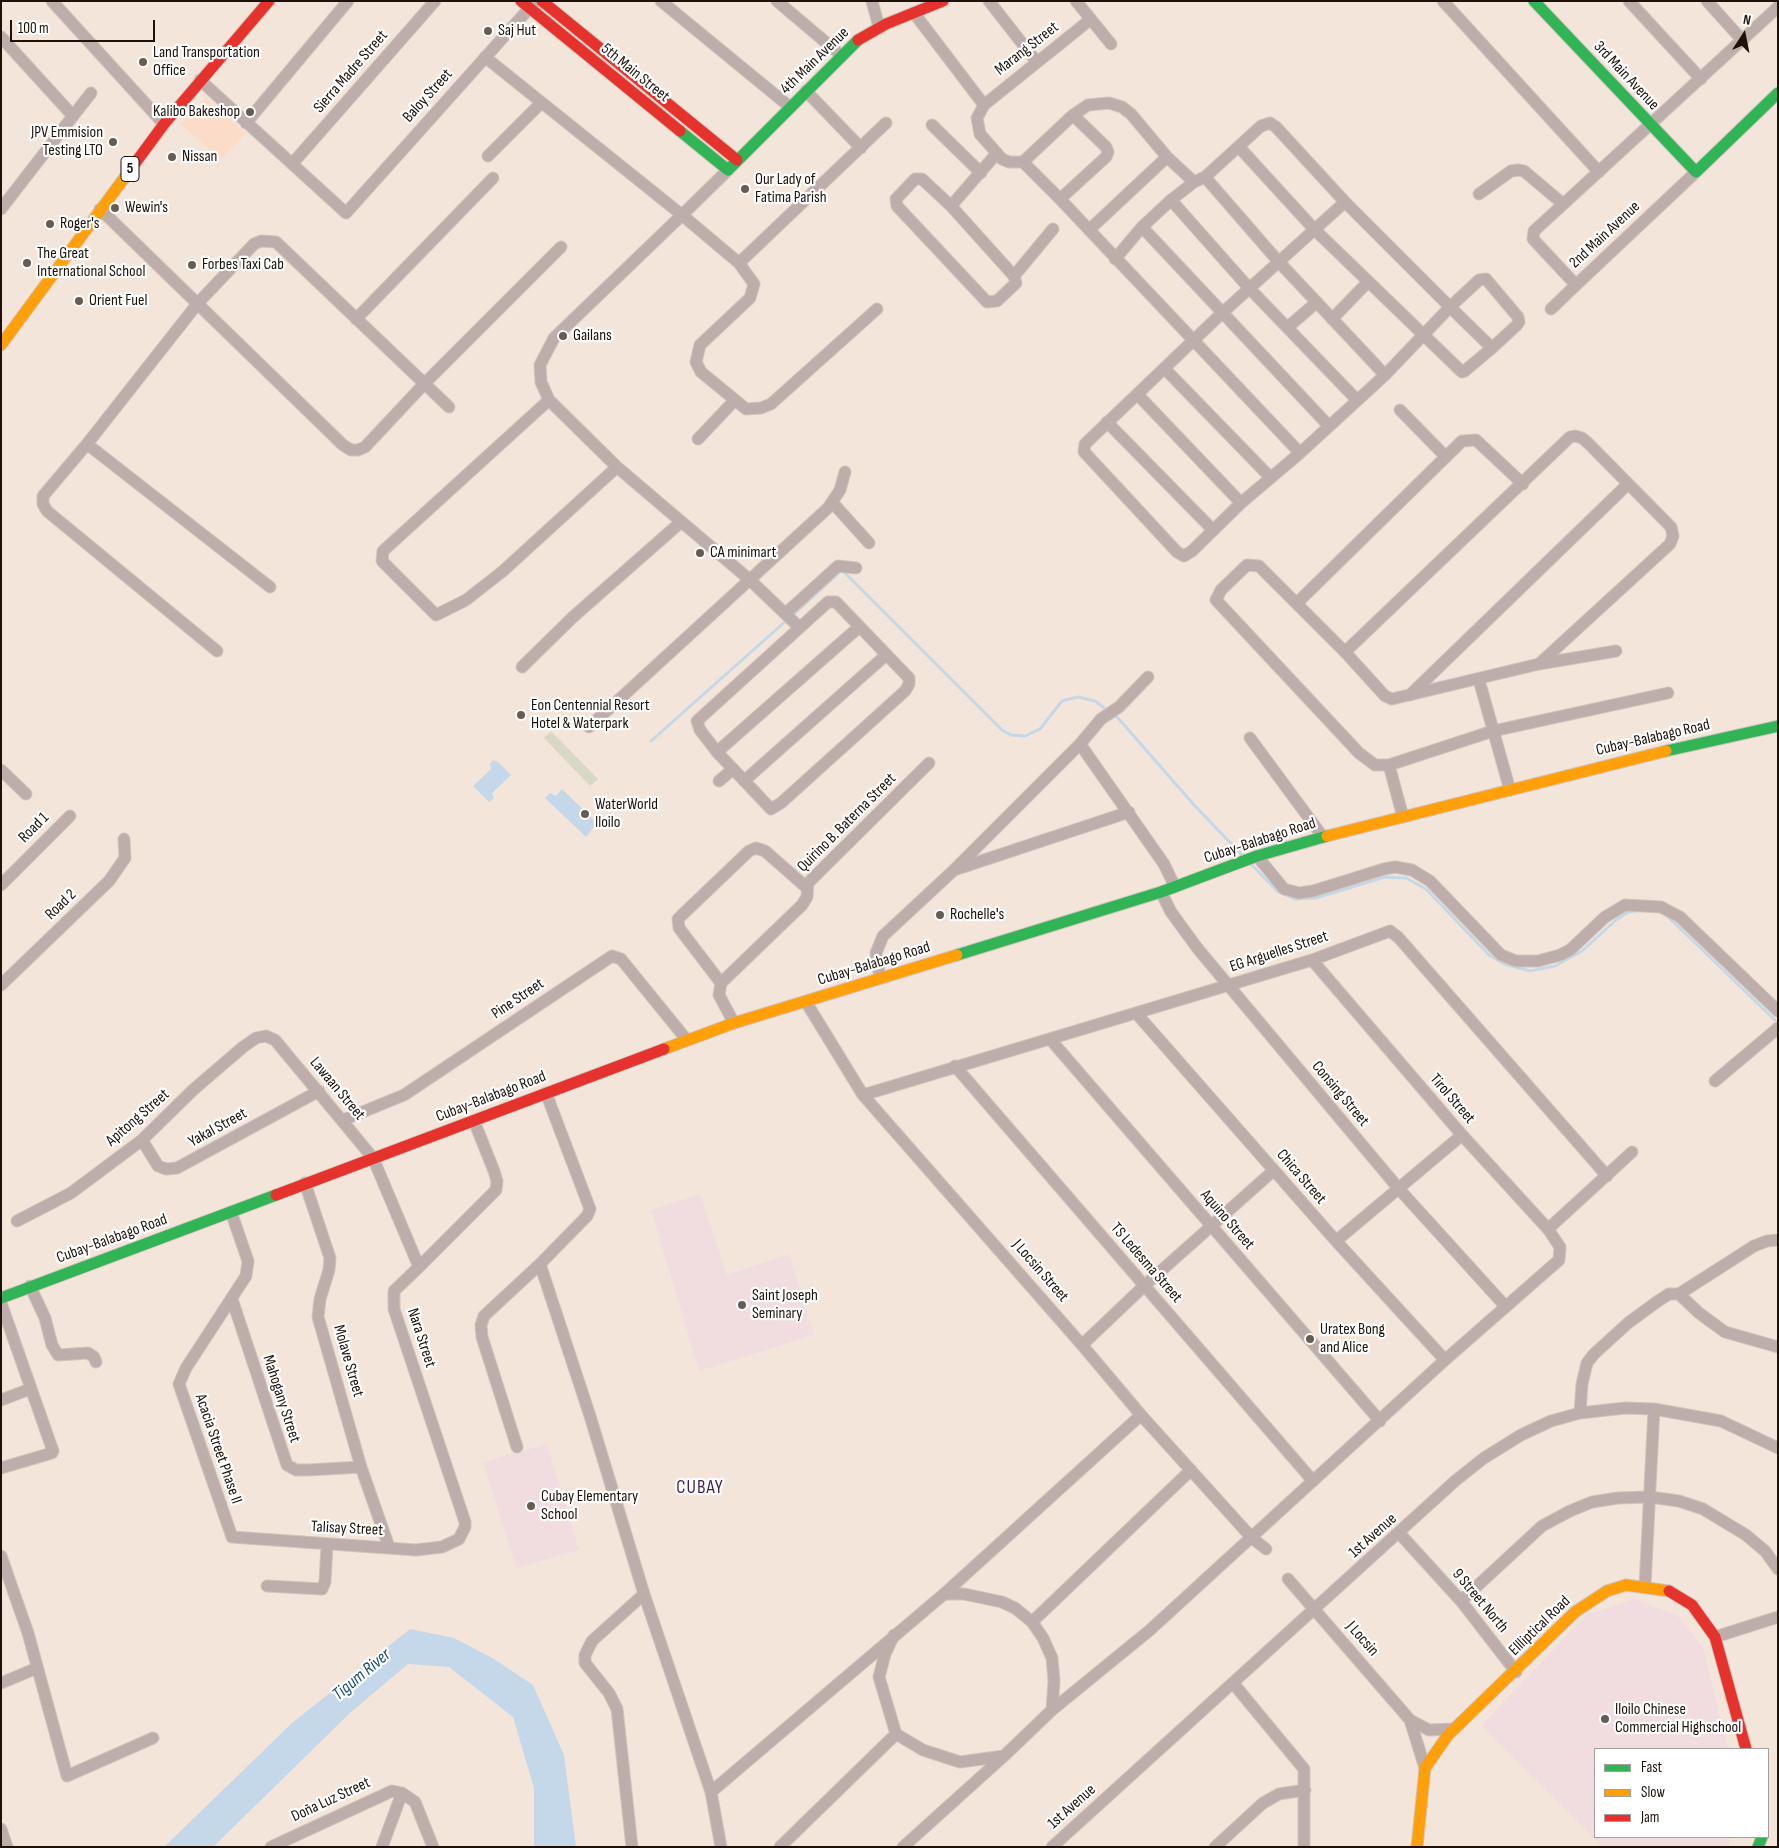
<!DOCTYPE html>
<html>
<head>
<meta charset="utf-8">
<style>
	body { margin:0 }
	#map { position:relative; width:1779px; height:1848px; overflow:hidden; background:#f4e5da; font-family:"Sofia Sans Condensed",sans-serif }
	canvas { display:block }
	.frame { position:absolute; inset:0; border:2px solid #1d1109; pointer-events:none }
	.legend { position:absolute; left:1594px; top:1748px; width:175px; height:90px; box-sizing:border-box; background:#fff; border:1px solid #a5a09d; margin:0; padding:6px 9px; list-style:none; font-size:15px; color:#1d1109 }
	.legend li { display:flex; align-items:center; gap:10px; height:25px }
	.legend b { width:25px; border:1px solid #a5a09d }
	.north { position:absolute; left:1719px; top:10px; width:50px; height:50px; -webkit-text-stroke:4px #fff; paint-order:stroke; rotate:11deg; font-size:14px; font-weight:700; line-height:20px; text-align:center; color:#1d1109 }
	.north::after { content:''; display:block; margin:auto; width:18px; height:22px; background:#1d1109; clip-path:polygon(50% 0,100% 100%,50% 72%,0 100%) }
	.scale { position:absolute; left:10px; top:20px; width:145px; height:22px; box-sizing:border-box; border:2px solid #1d1109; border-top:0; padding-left:6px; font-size:15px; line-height:18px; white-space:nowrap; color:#1d1109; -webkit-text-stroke:4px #fff; paint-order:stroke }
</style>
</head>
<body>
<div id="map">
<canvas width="1779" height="1848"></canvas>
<div class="frame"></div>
<ul class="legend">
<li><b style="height:6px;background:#30b455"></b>Fast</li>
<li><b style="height:6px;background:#ff9f0a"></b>Slow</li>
<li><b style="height:6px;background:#e5322d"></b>Jam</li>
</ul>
<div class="north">N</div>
<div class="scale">100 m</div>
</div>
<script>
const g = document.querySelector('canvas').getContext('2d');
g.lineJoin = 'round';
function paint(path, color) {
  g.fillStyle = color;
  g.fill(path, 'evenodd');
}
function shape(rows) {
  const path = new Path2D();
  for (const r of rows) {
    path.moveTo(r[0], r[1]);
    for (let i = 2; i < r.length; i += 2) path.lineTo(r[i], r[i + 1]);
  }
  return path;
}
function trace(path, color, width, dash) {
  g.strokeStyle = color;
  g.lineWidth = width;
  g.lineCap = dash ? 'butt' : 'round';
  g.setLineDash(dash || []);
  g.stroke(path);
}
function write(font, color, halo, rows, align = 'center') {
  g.font = font + ' "Sofia Sans Condensed",sans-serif';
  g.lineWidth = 4.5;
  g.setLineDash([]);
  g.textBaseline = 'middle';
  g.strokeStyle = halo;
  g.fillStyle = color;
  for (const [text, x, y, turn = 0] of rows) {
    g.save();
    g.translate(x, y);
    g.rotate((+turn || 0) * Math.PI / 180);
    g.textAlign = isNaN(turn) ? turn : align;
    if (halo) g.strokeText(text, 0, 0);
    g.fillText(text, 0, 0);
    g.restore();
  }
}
const built = shape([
	[206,97,246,133,221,160,181,124]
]);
const education = shape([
	[700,1194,727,1275,789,1254,814,1335,699,1371,651,1210],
	[547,1444,579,1550,516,1568,483,1462],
	[1634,1599,1677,1615,1703,1647,1728,1749,1595,1749,1595,1837,1730,1837,1729,1847,1603,1847,1481,1726,1586,1615]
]);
const green = shape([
	[551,731,598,779,590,786,544,738]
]);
const water = shape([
	[493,760,498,762,511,775,492,793,494,798,489,802,473,786,491,769,490,764],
	[562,789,597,823,586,837,545,798,550,793,556,796],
	[410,1629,454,1638,494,1659,533,1685,564,1755,576,1847,534,1847,534,1788,513,1717,449,1667,408,1664,350,1713,213,1847,164,1847,292,1723]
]);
const stream = shape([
	[792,616,842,570,1002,730,1011,735,1025,736,1040,729,1062,701,1078,697,1095,701,1118,718,1195,806,1243,856],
	[651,741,787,620],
	[1251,864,1277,891,1295,899,1316,898,1385,877,1406,878,1426,889,1489,955,1504,964,1530,971,1555,966,1582,951,1616,920,1628,912,1635,911],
	[1665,914,1778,1023]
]);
const street = shape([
	[52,1,164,124],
	[661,1,790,107],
	[777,1,842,56],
	[872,1,879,27],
	[989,1,1036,61],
	[1076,1,1111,44],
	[1443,1,1599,172],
	[1629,1,1701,79],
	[1707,1,1743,41],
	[914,13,984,105],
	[1091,19,984,105,977,118,980,134,1002,159,1009,162,1023,162,1060,199,1300,453],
	[1,37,73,116,1,209],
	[485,57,682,215,728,170],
	[200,80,346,213,534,3],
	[806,91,861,148],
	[73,116,91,93],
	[246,123,348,1],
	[932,125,981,173],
	[1239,147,1314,229,1462,372,1465,371,1467,369,1492,348,1517,325,1519,322,1518,317,1486,279,1479,280,1450,307,1492,348],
	[488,156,541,103],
	[1023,162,1073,115,1088,105,1109,103,1122,107,1131,114,1167,157,1194,182],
	[292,164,435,1],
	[1696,172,1576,285,1533,239,1534,231,1778,7],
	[1205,177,1278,261,1385,375],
	[1479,194,1511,171,1518,170,1524,171,1563,204],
	[1060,199,1106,157,1108,152,1106,147,1073,115],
	[1171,200,1249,288,1357,400],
	[951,206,1014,276,1016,283,997,301,987,302,897,206,896,199,915,179,922,179,951,206,997,153],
	[100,209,343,445,351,450,358,450,365,447,425,383,561,247],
	[1142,227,1329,426],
	[1089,230,1167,157],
	[1115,259,1142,227,1171,200,1194,182,1205,177,1261,126,1270,123,1276,127,1345,202,1450,307,1385,375,1300,453,1241,503,1192,551,1184,556,1177,552,1087,455,1084,452,1085,444,1221,314,1345,202],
	[739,263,886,123],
	[1014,276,1053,229],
	[1551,309,1576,285],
	[356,319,493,178],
	[1332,319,1368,282],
	[1288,327,1317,302],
	[1165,369,1270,477],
	[1138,395,1241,503],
	[549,400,541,382,540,365,554,338,682,215,739,263,754,284,750,298,700,345,696,362,701,372,746,409,761,408,771,404,877,309],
	[549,400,617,467,503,571,466,600,436,615,382,561,383,551,549,400],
	[1400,410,1446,457],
	[1107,422,1212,529],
	[698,439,734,401],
	[87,444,270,587],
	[617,467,750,580,799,627],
	[832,502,869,543],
	[828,602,836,602,909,678,909,684,905,691,781,803,771,809,717,752,700,730,697,721,828,602],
	[1297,603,1462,441,1476,440,1523,484],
	[786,613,838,566,856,568],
	[217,651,47,511,43,504,43,496,87,444,198,303,254,244,261,241,276,242,449,407],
	[1616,651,1539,664,1392,699,1385,696,1345,652,1259,566,1247,565,1221,590,1216,600,1359,753,1375,765,1389,765,1493,731,1668,693],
	[1345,652,1570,437,1575,436,1582,438,1588,443,1671,527,1673,536,1670,544,1539,664],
	[522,667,573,617,681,522],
	[1479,680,1510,790],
	[1410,695,1628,484],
	[589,727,828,508,840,490,845,472],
	[1250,738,1323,837],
	[1080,744,1101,719,1119,707,1148,677],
	[717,752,859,627],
	[1389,765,1403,817],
	[1,770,26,794],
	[719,781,733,769],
	[744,781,886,655],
	[1257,856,1284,889,1299,893,1313,891,1384,869,1395,867,1412,870,1430,881,1501,955,1516,961,1538,961,1560,955,1570,950,1605,917,1625,905,1661,907,1680,917,1778,1011],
	[957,869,1129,812],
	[1,885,70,816],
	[1161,892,1171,912,1198,949,1399,1189,1506,1307],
	[880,978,876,953,883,936,954,870,1080,744,1164,864,1175,887],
	[721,983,679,928,678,919,682,915,749,851,756,848,765,851,806,887],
	[1,985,109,881,125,858,124,839],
	[806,1002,863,1095,1082,1345,1141,1415,1252,1538,1266,1549],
	[1136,1013,1336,1241,1445,1360],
	[734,1023,719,995,721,983,802,905,807,897,808,883,929,763],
	[1050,1039,1380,1421],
	[955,1066,1313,1481],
	[1715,1081,1778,1028],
	[863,1095,1312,960,1390,931,1398,937,1607,1176],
	[343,1120,404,1095,612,956,621,959,686,1039],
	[142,1140,158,1166,166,1169,177,1168,319,1091],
	[305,1183,330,1258,329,1270,320,1299,318,1317,361,1467,389,1547],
	[17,1221,71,1193,142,1140,193,1090,243,1047,256,1038,266,1036,275,1040,373,1158,419,1267,394,1291,394,1309,465,1522,465,1527,459,1539,442,1547,416,1550,232,1537,179,1384,186,1368,246,1276,248,1261,231,1212],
	[1548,1229,1632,1152],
	[1336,1241,1462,1135],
	[540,1264,590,1416,644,1594,711,1792,944,1594,1141,1415],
	[419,1267,496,1190,497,1181,494,1171,474,1121],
	[30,1286,45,1318,52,1345,58,1355,88,1353,94,1357,96,1362],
	[1679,1294,1699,1313,1725,1332,1778,1347],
	[232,1299,287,1465,296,1470,308,1470,361,1467],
	[1,1303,53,1451,52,1453,1,1468],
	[1082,1345,1144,1286,1273,1171],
	[1,1400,30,1389],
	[1580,1413,1582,1384,1587,1363,1594,1354,1628,1323,1658,1301,1669,1294,1679,1294,1754,1246,1767,1241,1778,1240],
	[517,1447,482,1337,481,1325,484,1316,540,1264,587,1216,590,1209,546,1093],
	[1400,1534,1461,1601,1516,1672],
	[1,1556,28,1633,67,1776,153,1738],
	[1288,1579,1410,1720,1425,1768],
	[267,1586,322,1589,325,1582,327,1545],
	[1645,1586,1654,1409],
	[944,1594,964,1594,1002,1602,1015,1608,1032,1622,1043,1638,1052,1658,1054,1681,1052,1710],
	[1461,1601,1542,1526,1570,1511,1592,1502,1618,1498,1650,1497,1679,1501,1703,1509,1746,1535,1765,1551,1778,1569],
	[1032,1622,1191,1470],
	[894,1635,885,1654,879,1677,896,1734,923,1750,960,1762,1004,1756,1052,1710,1150,1630,1445,1360,1559,1260,1560,1247,1548,1229,1462,1135,1312,960],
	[1715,1637,1778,1617],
	[1,1683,37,1668],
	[1233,1683,1304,1769,1304,1847],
	[1410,1720,1429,1730,1454,1729],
	[711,1792,721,1847],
	[1,1829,7,1847],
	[271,1847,392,1791,402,1793,415,1802,433,1847],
	[382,1847,402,1793],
	[632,1847,617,1709,609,1693,585,1663,585,1655,592,1641,644,1594],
	[780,1847,896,1734],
	[903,1847,1004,1756],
	[1052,1847,1455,1481,1484,1458,1521,1435,1551,1421,1580,1413,1625,1408,1654,1409,1721,1421,1778,1448],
	[1215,1847,1263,1803,1279,1794,1305,1790]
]);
const fast = shape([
	[1534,1,1696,172,1778,93],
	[680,131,728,170,858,40],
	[1666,751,1778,726],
	[957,955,1161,892,1257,856,1327,836],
	[1,1298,276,1195],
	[1758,1847,1762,1837]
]);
const slow = shape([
	[1,345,136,162],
	[1327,836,1666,751],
	[664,1049,734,1023,957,955],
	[1417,1847,1425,1768,1448,1735,1575,1612,1607,1591,1626,1585,1669,1591]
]);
const jam = shape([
	[521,1,680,131],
	[542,1,737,160],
	[858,40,886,24,943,1],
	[136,162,164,124,269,1],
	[276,1195,664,1049],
	[1669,1591,1692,1605,1715,1637,1746,1749]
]);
const markers = [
	[488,31,5,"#685b52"],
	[143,62,5,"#685b52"],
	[250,112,5,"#685b52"],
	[113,142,5,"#685b52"],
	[172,157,5,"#685b52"],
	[745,189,5,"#685b52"],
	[115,208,5,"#685b52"],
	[50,224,5,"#685b52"],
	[27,263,5,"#685b52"],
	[192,265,5,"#685b52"],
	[79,301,5,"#685b52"],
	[563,336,5,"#685b52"],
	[700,553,5,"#685b52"],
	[521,715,5,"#685b52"],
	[585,814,5,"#685b52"],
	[940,915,5,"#685b52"],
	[742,1305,5,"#685b52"],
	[1310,1339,5,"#685b52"],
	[531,1506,5,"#685b52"],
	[1605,1719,5,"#685b52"]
];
const shields = [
	[130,169,18]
];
const shieldNames = [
	["5",130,169]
];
const poiNames = [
	["Saj Hut",498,31],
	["Land Transportation",153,53],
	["Office",153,71],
	["Kalibo Bakeshop",240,112,"right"],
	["JPV Emmision",103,133,"right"],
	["Testing LTO",103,151,"right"],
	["Nissan",182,157],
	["Our Lady of",755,180],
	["Fatima Parish",755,198],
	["Wewin's",125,208],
	["Roger's",60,224],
	["The Great",37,254],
	["International School",37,272],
	["Forbes Taxi Cab",202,265],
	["Orient Fuel",89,301],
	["Gailans",573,336],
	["CA minimart",710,553],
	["Eon Centennial Resort",531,706],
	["Hotel & Waterpark",531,724],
	["WaterWorld",595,805],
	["Iloilo",595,823],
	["Rochelle's",950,915],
	["Saint Joseph",752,1296],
	["Seminary",752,1314],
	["Uratex Bong",1320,1330],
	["and Alice",1320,1348],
	["Cubay Elementary",541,1497],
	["School",541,1515],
	["Iloilo Chinese",1615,1710],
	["Commercial Highschool",1615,1728]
];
const streetNames = [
	["Marang Street",1027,49,-38],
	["4th Main Avenue",815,61,-44],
	["Sierra Madre Street",351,72,-49],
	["5th Main Street",635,73,39],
	["3rd Main Avenue",1626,76,47],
	["Baloy Street",428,96,-48],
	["2nd Main Avenue",1605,235,-43],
	["Cubay-Balabago Road",1653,738,-13],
	["Quirino B. Baterna Street",847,823,-45],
	["Road 1",34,828,-45],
	["Cubay-Balabago Road",1260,841,-18],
	["Road 2",61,905,-44],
	["EG Arguelles Street",1279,952,-18],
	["Cubay-Balabago Road",874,964,-17],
	["Pine Street",518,999,-34],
	["Lawaan Street",337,1089,50],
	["Consing Street",1340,1094,50],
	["Cubay-Balabago Road",491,1097,-21],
	["Tirol Street",1452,1099,49],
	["Apitong Street",138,1118,-41],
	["Yakal Street",218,1128,-29],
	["Chica Street",1301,1177,49],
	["Aquino Street",1227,1220,49],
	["Cubay-Balabago Road",112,1239,-20],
	["TS Ledesma Street",1146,1263,49],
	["J Locsin Street",1040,1271,49],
	["Nara Street",421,1338,72],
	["Molave Street",348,1361,74],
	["Mahogany Street",281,1399,72],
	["Acacia Street Phase II",218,1449,71],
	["Talisay Street",347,1529,3],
	["1st Avenue",1373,1536,-42],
	["9 Street North",1480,1601,50],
	["Ellliptical Road",1540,1626,-44],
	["J Locsin",1362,1639,49],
	["Doña Luz Street",331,1800,-25],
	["1st Avenue",1072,1807,-42]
];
const waterNames = [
	["Tigum River",362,1675,-40]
];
const quarterNames = [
	["CUBAY",700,1488]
];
paint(built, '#fadcc8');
paint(education, '#f1dde0');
paint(green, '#d8d8c7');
paint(water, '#c5d8e9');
trace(stream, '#c5d8e9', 3);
trace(street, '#d0c4bb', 13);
trace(fast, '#d0c4bb', 13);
trace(slow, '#d0c4bb', 13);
trace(jam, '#d0c4bb', 13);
trace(street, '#bdaeab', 11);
trace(fast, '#30b455', 11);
trace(slow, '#ff9f0a', 11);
trace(jam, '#e5322d', 11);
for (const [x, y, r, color] of markers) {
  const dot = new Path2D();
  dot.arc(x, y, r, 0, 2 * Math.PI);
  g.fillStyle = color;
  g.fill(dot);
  trace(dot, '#fff', 2);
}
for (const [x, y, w] of shields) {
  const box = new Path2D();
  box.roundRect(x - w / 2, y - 12.5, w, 25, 4);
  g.fillStyle = '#fff';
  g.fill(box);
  trace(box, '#1d1109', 1);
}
write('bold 15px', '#1d1109', null, shieldNames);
write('16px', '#1d1109', '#fff', poiNames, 'left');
write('16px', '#1d1109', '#fff', streetNames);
write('italic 18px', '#194a73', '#fff', waterNames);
g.letterSpacing = '1px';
write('19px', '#421e55', '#fff', quarterNames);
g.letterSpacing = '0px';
</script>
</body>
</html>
